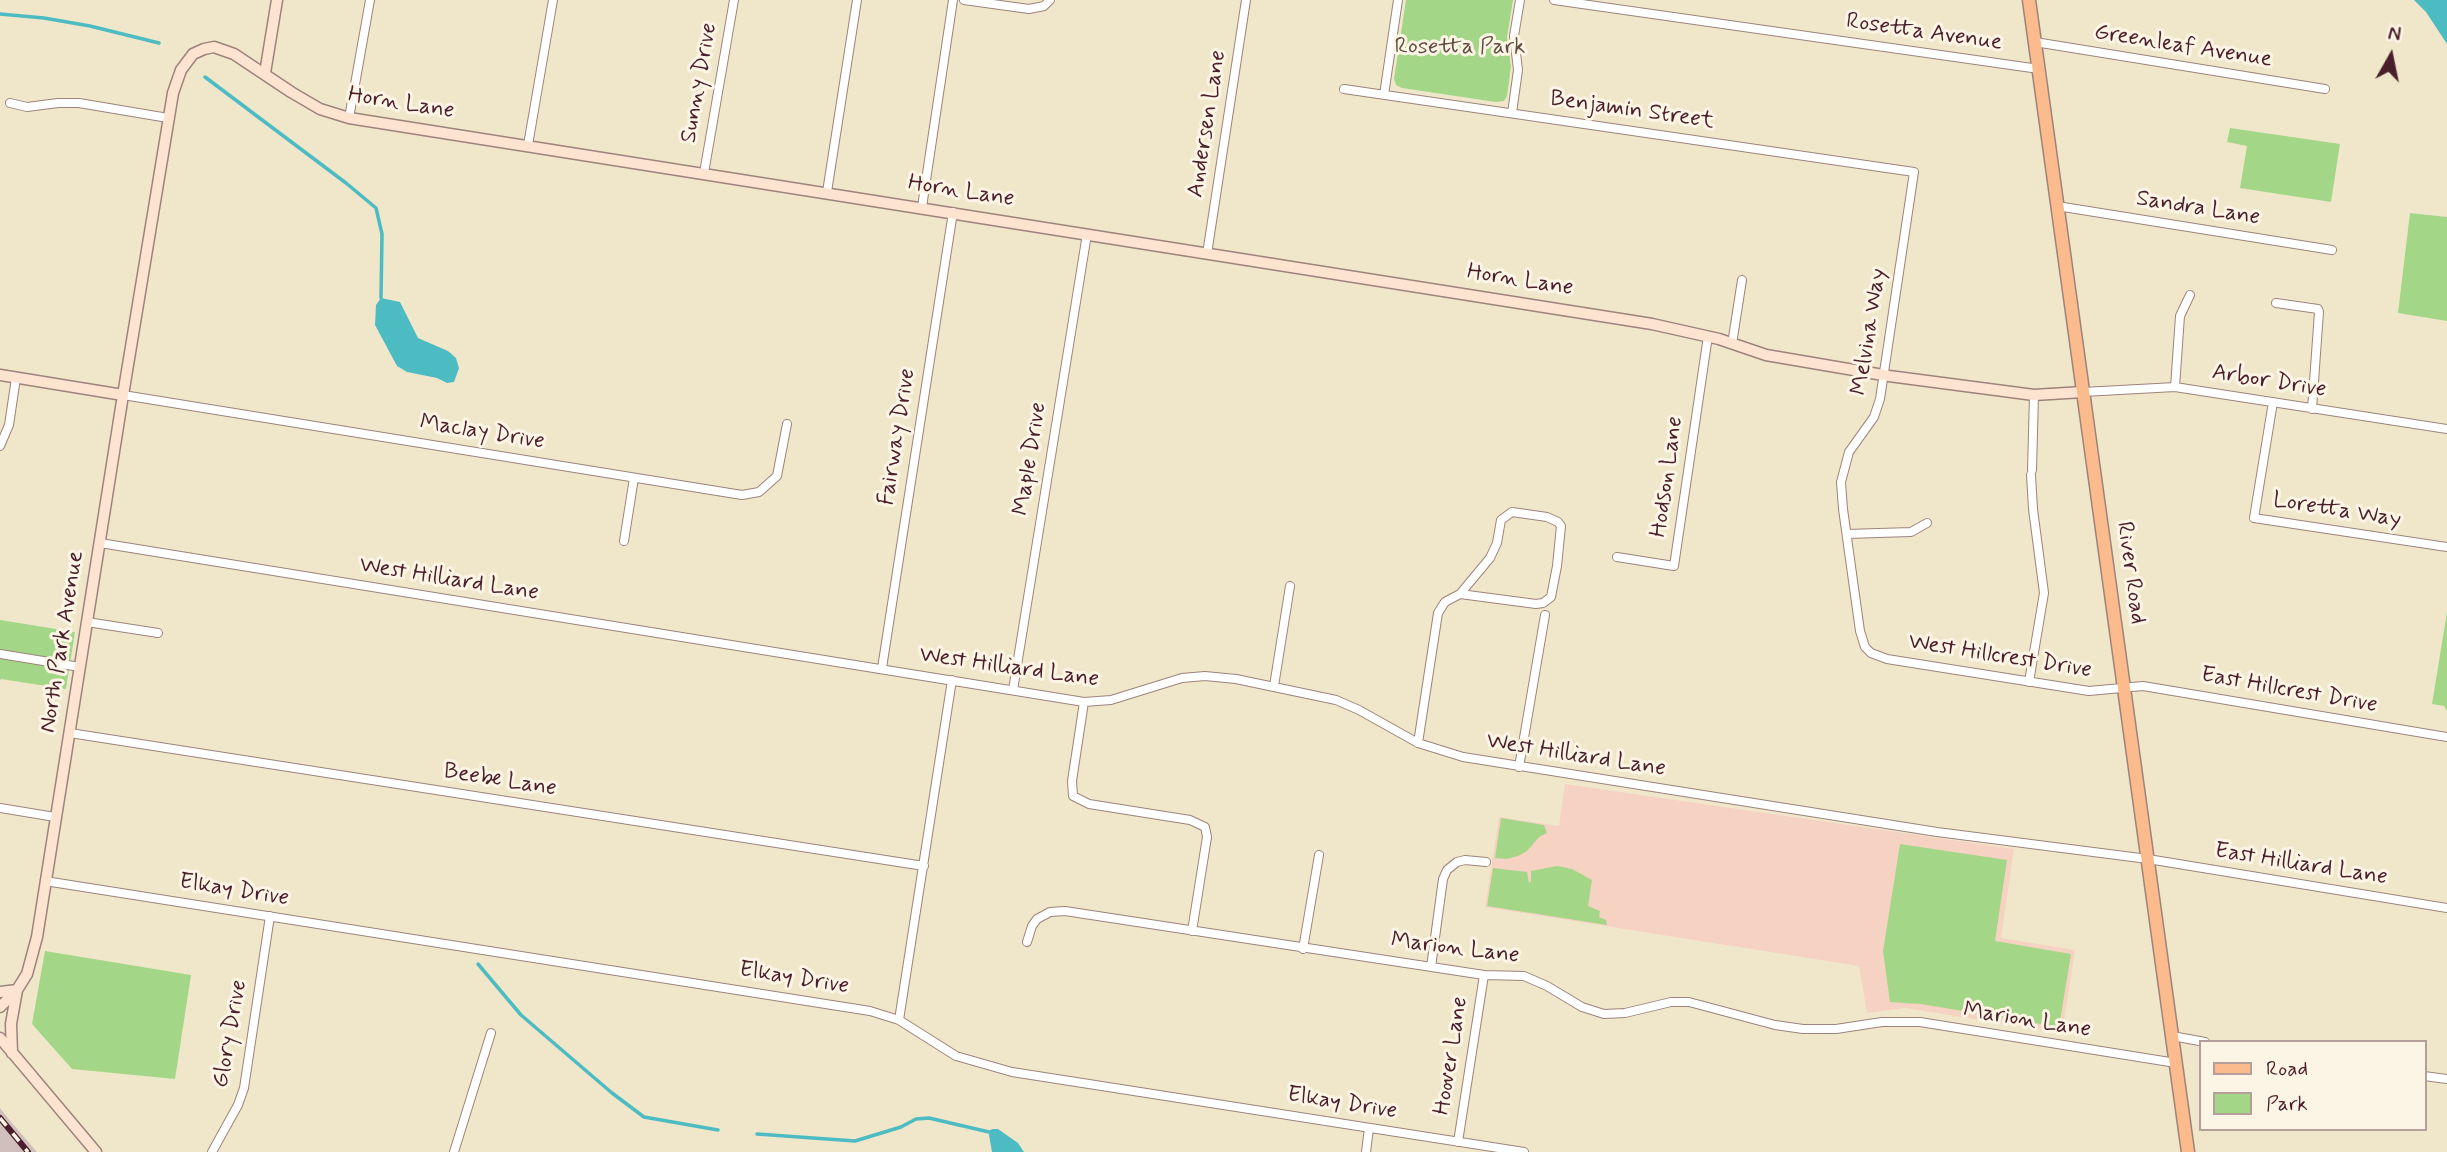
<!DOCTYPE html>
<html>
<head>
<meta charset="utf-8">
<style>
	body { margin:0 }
	#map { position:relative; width:2447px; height:1152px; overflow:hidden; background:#f0e7cb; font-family:Mynerve,sans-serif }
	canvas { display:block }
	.legend { position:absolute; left:2199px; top:1040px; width:228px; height:91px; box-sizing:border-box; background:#fcf5e5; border:2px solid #b59f9b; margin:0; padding:9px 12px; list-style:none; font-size:21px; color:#4a1f2b }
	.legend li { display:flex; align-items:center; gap:14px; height:35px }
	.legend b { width:35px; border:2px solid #b59f9b }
	.north { position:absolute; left:2356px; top:21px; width:70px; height:70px; -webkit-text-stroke:5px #fcf5e5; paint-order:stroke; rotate:9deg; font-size:19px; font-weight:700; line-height:28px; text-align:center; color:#4a1f2b }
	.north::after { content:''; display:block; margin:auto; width:24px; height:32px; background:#4a1f2b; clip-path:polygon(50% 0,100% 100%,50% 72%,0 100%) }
</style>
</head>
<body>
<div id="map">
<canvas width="2447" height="1152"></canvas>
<ul class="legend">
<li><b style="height:9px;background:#fbbb8c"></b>Road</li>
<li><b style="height:19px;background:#a3d787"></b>Park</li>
</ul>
<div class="north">N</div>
</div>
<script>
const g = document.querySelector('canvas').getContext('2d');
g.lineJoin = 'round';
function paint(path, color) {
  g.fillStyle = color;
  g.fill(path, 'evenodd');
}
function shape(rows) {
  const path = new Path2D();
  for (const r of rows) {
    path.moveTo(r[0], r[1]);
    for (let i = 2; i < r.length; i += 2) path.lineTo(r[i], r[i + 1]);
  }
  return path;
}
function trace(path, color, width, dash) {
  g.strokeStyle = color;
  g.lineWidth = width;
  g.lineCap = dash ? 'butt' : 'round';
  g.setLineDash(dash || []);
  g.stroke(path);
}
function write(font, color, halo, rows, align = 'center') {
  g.font = font + ' Mynerve,sans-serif';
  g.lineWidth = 6;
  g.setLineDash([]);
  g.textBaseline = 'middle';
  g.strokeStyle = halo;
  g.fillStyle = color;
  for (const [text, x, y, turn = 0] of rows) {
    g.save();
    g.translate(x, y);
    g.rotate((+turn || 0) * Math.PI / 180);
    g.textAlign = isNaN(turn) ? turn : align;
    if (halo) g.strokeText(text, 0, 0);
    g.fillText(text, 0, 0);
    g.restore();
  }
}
const built = shape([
	[1565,784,2014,849,2001,938,2075,950,2062,1033,1905,1008,1867,1013,1859,966,1485,907,1499,817,1559,826]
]);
const industrial = shape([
	[0,1108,12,1123,37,1152,0,1152]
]);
const green = shape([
	[1406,0,1513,0,1507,37,1511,66,1507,96,1504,101,1496,102,1402,88,1396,85,1394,79],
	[2230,128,2340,144,2331,202,2240,188,2247,146,2227,142],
	[2410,213,2447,217,2447,321,2398,313],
	[2447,612,2447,711,2444,706,2432,704],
	[0,620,75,632,66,689,1,679,0,681],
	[1501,818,1544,825,1547,833,1539,837,1527,851,1518,856,1506,859,1495,858],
	[1900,844,2007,860,1995,941,2071,954,2059,1027,1921,1004,1890,1002,1883,951],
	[1557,866,1572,869,1592,880,1588,906,1600,911,1599,917,1606,920,1607,925,1487,906,1493,868,1527,872,1529,883,1531,881,1531,871],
	[45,951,191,975,175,1079,72,1069,32,1024]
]);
const water = shape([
	[2414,0,2447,0,2447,44,2426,12],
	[381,298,400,302,418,338,448,351,456,358,459,368,454,382,447,383,437,378,407,372,397,366,375,325,376,305],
	[993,1129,998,1129,1018,1143,1024,1152,992,1152,989,1135,990,1130]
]);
const stream = shape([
	[0,14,44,18,90,26,159,43],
	[205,77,346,183,376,208,382,234,381,298],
	[478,964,521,1015,612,1093,644,1117,718,1130],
	[757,1134,855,1141,901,1127,916,1119,929,1118,989,1132]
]);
const street = shape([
	[964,0,1029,9,1044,6,1050,0],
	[1554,0,2039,69],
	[2035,42,2325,89],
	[1344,89,1914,172,1880,399,1874,417,1849,452,1841,482,1843,509,1860,631,1865,647,1871,653,1887,659,2089,691,2143,686,2447,737],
	[1384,95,1398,0],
	[10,103,27,107,58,103,79,103,168,118],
	[1512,113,1518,70,1514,36,1520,0],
	[349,118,370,0],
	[528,145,553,0],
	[704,173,734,0],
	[827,192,857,0],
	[2057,206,2332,250],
	[922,207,953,0],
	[1207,254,1246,0],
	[2276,303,2318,309,2319,312,2312,409],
	[1732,344,1742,280],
	[2175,387,2180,316,2190,295],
	[2083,392,2175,387,2447,429],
	[123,395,742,495,759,492,777,476,787,424],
	[2273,402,2254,518,2447,547],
	[0,446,9,425,16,378],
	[2032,470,2034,395],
	[1512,512,1547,517,1558,522,1561,526,1557,566,1551,597,1543,603,1536,604,1460,594,1490,558,1497,543,1501,520,1512,512],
	[1847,534,1911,532,1927,523],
	[624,541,634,478],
	[100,543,1084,702,1111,700,1182,678,1205,676,1236,679,1336,700,1359,710,1418,743,1463,757,1937,832,2148,859,2447,908],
	[1617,557,1674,566,1708,336],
	[87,622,158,633],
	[0,654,80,667],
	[882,668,953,212],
	[2029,682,2044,593,2033,509,2031,475],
	[1274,686,1290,586],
	[1013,690,1087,234],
	[1084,702,1072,781,1073,796,1089,804,1190,820,1205,827,1207,837,1192,931],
	[70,733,924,866],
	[1418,743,1438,613,1445,602,1460,594],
	[1519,767,1545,615],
	[0,808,55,817],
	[45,881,870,1011,899,1020,956,1056,1012,1072,1524,1152],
	[1027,942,1032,926,1037,919,1050,912,1065,911,1484,975,1524,976,1547,986,1582,1007,1604,1014,1625,1013,1671,1002,1689,1002,1775,1025,1803,1029,1836,1029,1882,1022,1920,1022,2176,1063],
	[1303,949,1319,855],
	[1431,967,1443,879,1447,870,1457,862,1465,860,1486,862],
	[899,1020,952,680],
	[2172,1036,2205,1042],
	[2424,1076,2447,1079],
	[1458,1142,1484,975],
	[212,1152,238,1105,244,1088,270,916],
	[454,1152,491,1033],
	[1366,1152,1369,1128]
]);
const secondary = shape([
	[265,73,277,0],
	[0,375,123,395,37,937,27,974,17,990,0,1007],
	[123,395,173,93,181,70,193,54,204,49,214,47,234,54,291,92,320,109,349,118,1652,324,1719,339,1766,355,1889,376,2034,395,2083,392],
	[0,992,17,990,11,1024,12,1053],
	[0,1038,96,1152]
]);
const primary = shape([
	[2029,0,2188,1152]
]);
const rail = shape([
	[0,1118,28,1152]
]);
const streetNames = [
	["Rosetta Avenue",1924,33,8],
	["Greenleaf Avenue",2183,47,9],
	["Sunny Drive",700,83,-80],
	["Horn Lane",401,104,9],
	["Benjamin Street",1632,111,8],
	["Andersen Lane",1208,124,-81],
	["Horn Lane",961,192,9],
	["Sandra Lane",2198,209,9],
	["Horn Lane",1520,281,9],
	["Melvina Way",1870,332,-81],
	["Arbor Drive",2269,382,9],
	["Maclay Drive",482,433,9],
	["Fairway Drive",898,437,-81],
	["Maple Drive",1031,459,-81],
	["Hodson Lane",1668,477,-82],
	["Loretta Way",2337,511,9],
	["River Road",2130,573,82],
	["West Hilliard Lane",449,580,9],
	["North Park Avenue",63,642,-81],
	["West Hillcrest Drive",2000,657,9],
	["West Hilliard Lane",1009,668,8],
	["East Hillcrest Drive",2289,691,10],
	["West Hilliard Lane",1576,756,9],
	["Beebe Lane",500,781,9],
	["East Hilliard Lane",2301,865,9],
	["Elkay Drive",234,891,9],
	["Marion Lane",1455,949,7],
	["Elkay Drive",794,979,9],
	["Marion Lane",2027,1021,9],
	["Glory Drive",231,1034,-80],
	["Hoover Lane",1452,1056,-81],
	["Elkay Drive",1342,1104,9]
];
const parkNames = [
	["Rosetta Park",1460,48]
];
paint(built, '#f6d2c3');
paint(industrial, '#d1bfbd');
paint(green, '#a3d787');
paint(water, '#4dbcc2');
trace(stream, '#4dbcc2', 3.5);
trace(street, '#9d837b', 10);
trace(secondary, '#9d837b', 13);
trace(primary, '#9d837b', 15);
trace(street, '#fff', 8);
trace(secondary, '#fde4d1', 10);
trace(primary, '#fbbb8c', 12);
trace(rail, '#4a1f2b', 6);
trace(rail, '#fcf5e5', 3.5, [10]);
write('23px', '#4a1f2b', '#fcf5e5', streetNames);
write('23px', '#604d42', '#fcf5e5', parkNames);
</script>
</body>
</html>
